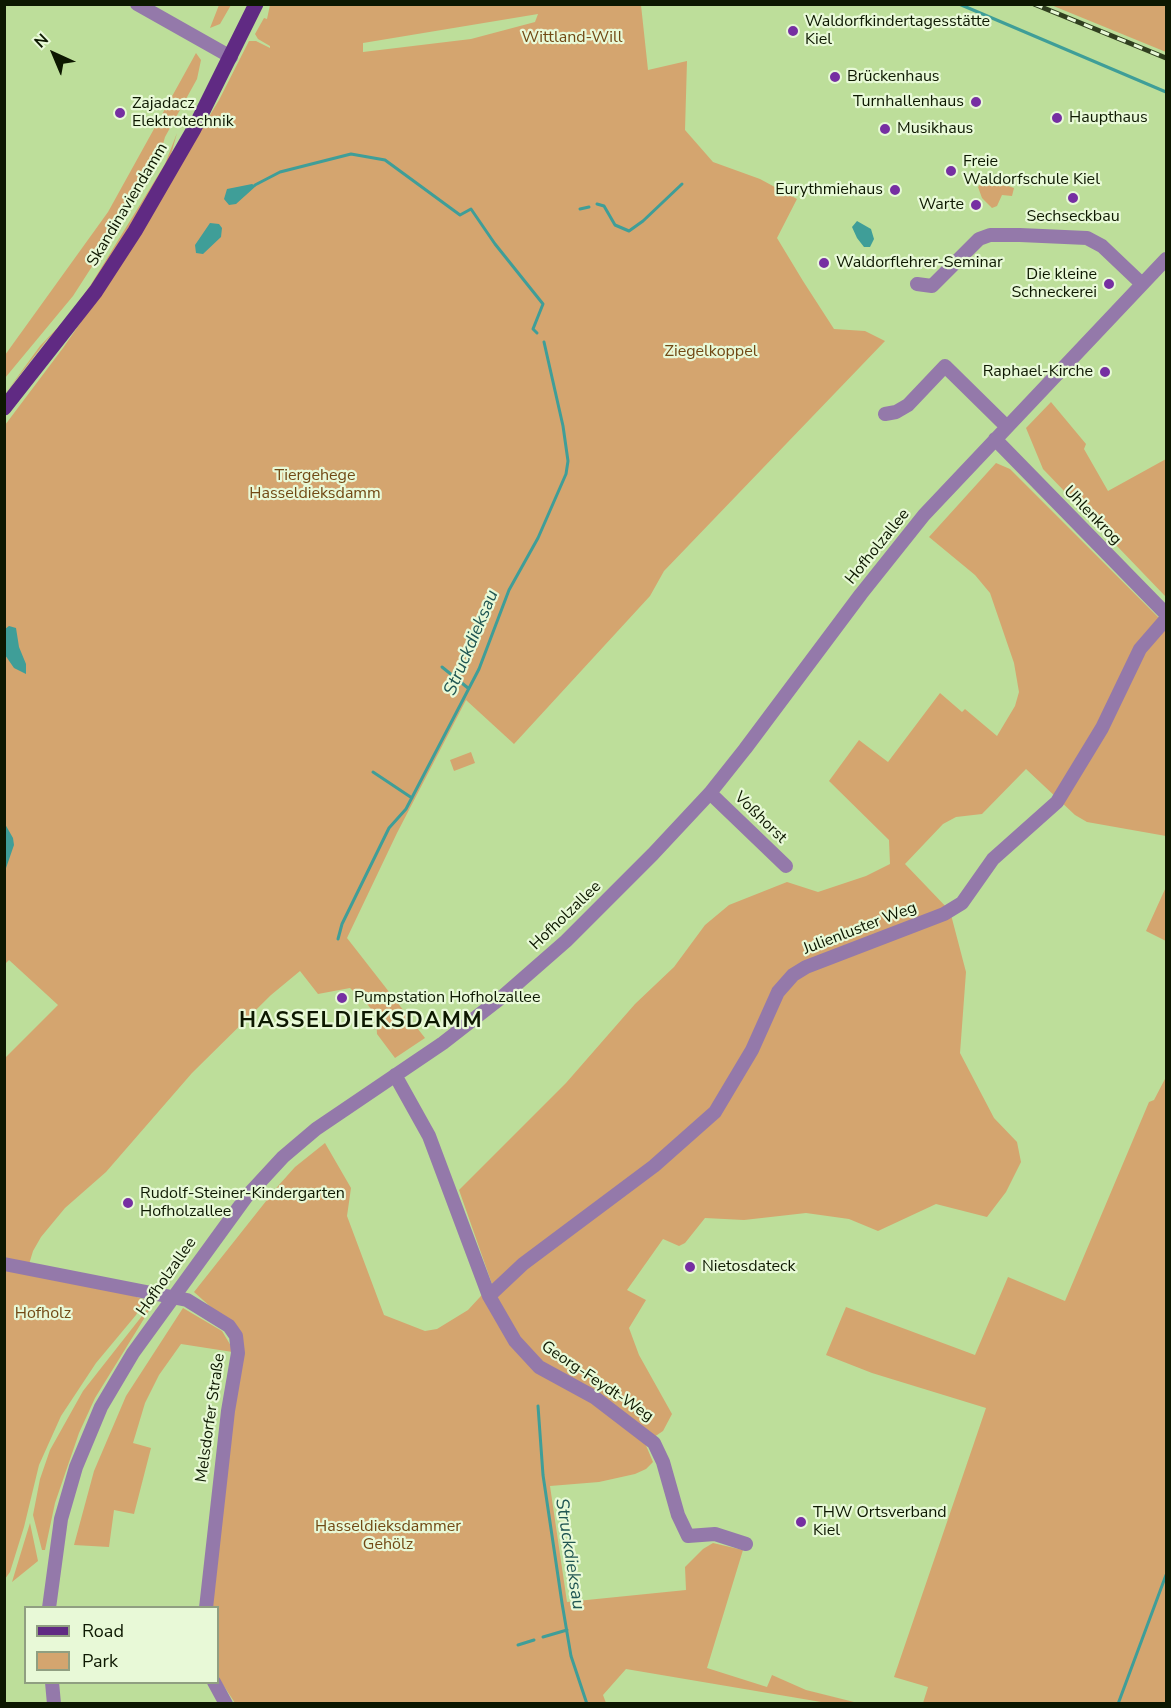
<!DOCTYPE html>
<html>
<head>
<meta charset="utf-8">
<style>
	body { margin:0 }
	#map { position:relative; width:1171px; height:1708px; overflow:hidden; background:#bdde9a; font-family:"Nunito Sans",sans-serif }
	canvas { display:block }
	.frame { position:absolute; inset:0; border:6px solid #0d1801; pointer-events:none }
	.legend { position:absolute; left:24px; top:1606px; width:195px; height:78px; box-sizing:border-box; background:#e8f9d7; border:2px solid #909f81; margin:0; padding:8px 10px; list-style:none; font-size:18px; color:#0d1801 }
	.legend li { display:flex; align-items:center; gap:12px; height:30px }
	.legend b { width:30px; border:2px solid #909f81 }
	.north { position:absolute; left:24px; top:24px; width:60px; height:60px; -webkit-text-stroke:4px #e8f9d7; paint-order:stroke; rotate:316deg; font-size:16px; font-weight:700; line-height:24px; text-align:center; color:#0d1801 }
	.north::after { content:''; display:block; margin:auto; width:21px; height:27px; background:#0d1801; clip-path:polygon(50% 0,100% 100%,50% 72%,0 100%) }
</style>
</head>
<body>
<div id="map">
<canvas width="1171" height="1708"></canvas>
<div class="frame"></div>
<ul class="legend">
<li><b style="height:8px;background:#602a83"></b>Road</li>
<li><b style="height:16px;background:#d4a56f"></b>Park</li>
</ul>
<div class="north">N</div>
</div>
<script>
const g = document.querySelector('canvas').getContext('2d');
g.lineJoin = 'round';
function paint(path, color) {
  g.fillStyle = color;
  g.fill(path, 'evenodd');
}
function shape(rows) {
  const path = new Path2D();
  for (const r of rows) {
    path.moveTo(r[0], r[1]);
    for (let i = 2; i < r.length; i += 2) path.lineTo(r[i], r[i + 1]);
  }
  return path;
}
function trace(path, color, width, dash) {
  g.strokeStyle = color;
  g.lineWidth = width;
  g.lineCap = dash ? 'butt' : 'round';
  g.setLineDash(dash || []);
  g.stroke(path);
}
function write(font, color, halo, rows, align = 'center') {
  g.font = font + ' "Nunito Sans",sans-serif';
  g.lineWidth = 4.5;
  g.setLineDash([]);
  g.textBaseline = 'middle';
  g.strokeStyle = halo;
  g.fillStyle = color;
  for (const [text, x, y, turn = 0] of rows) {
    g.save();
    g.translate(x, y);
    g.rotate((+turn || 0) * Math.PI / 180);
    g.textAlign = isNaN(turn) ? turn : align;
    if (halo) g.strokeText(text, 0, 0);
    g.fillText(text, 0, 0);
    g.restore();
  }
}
const green = shape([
	[219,5,231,5,220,24,210,28],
	[270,5,641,5,648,70,687,61,685,130,713,162,760,179,797,199,777,238,803,281,834,329,865,331,885,341,664,571,650,596,514,744,466,700,397,833,347,938,425,1038,395,1058,377,1034,376,1016,368,1005,350,988,318,994,300,971,271,995,192,1073,106,1172,65,1208,41,1237,33,1251,27,1271,126,1293,145,1300,136,1315,96,1363,61,1416,39,1465,24,1527,10,1572,5,1579,5,1058,58,1005,9,960,5,964,5,425,63,348,119,267,219,100,249,41,256,41,270,48,270,46,258,39,255,34,264,18,267,19],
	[538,14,535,22,471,39,363,52,363,43],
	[1051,5,1166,5,1166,52],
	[196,53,201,60,197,79,165,137,159,158,131,206,73,296,5,378,5,355,108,212],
	[177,133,170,158,128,232,68,319,47,340,5,394,40,346,67,318,90,286,165,164],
	[992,178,1004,179,1008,186,1014,188,1012,196,1002,195,997,206,992,208,982,198,978,187,985,179],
	[1051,402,1086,444,1084,449,1108,491,1166,459,1166,597,1043,469,1026,428],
	[996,463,1010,469,1166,625,1166,836,1087,822,1075,815,1026,769,982,814,956,817,943,824,905,864,950,911,966,972,960,1053,994,1118,1017,1142,1021,1162,1006,1192,987,1217,936,1204,878,1231,849,1219,806,1213,744,1220,705,1218,685,1243,679,1246,663,1239,627,1290,646,1300,629,1328,639,1355,672,1414,663,1431,645,1443,653,1462,646,1469,635,1474,599,1482,550,1486,567,1602,686,1590,685,1567,703,1549,713,1543,743,1550,707,1668,767,1687,772,1675,806,1690,858,1703,827,1703,626,1669,603,1695,606,1703,235,1703,218,1677,218,1608,212,1607,239,1353,181,1344,159,1375,145,1403,133,1443,151,1448,134,1514,114,1510,109,1547,74,1545,94,1471,126,1396,183,1308,222,1331,231,1346,231,1325,194,1292,278,1186,295,1167,325,1143,351,1188,347,1216,384,1315,425,1331,437,1329,468,1310,492,1284,459,1190,566,1083,635,1004,674,967,705,925,729,905,787,882,818,892,866,876,890,864,889,840,829,781,859,740,888,762,940,693,962,712,965,709,997,736,1015,706,1019,692,1014,663,990,593,975,575,929,537],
	[471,752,475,763,454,771,450,760],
	[1166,887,1166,941,1146,931],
	[1166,1077,1166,1703,923,1703,928,1687,894,1677,986,1408,872,1373,826,1355,846,1307,975,1355,1008,1277,1065,1301,1149,1102,1154,1100],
	[149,1307,150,1309,95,1398,79,1433,55,1503,45,1550,42,1550,33,1515,40,1479,50,1450,83,1391],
	[30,1523,38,1561,12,1582]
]);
const water = shape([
	[252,184,256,186,236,204,229,205,224,199,227,189],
	[857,221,871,229,874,239,870,247,864,247,857,238,852,227],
	[210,223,219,224,222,228,221,237,203,254,196,253,195,245],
	[9,626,16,628,19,647,26,664,26,674,14,668,5,655,5,629],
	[5,824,13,838,14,845,5,871]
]);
const stream = shape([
	[959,4,1166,92],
	[255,185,280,172,351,154,385,160,460,215,471,209,495,244,543,304,533,329,537,333],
	[597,204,604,206,615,225,629,231,643,221,682,184],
	[580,209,589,207],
	[442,667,468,688],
	[373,772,412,798],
	[338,939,342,924,389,828,406,809,479,669,509,590,538,538,566,474,568,461,563,426,544,342],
	[538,1406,543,1475,562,1603,571,1656,587,1704],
	[543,1637,567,1630],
	[518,1645,534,1640],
	[1118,1704,1166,1575]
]);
const minor = shape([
	[137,4,231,57],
	[917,284,932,286,979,239,990,235,1020,235,1087,238,1102,246,1142,284],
	[885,414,896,412,908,405,945,366,1006,426],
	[995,439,1166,614],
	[710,793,786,866],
	[395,1075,429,1136,489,1296,515,1341,539,1367,594,1397,654,1443,663,1462,678,1515,688,1536,715,1534,746,1544],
	[4,1264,187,1300,229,1326,236,1336,238,1353,228,1411,206,1608],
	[489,1296,523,1264,654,1166,715,1112,752,1050,778,992,793,975,806,967,944,914,962,903,993,859,1057,802,1102,728,1140,649,1166,619],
	[49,1608,61,1519,76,1467,101,1407,133,1353,247,1196,283,1157,316,1129,443,1043,502,997,566,941,653,854,710,793,745,749,861,594,924,515,1166,259],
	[52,1682,54,1704],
	[214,1682,226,1704]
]);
const major = shape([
	[4,408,96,291,135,231,194,129,256,4]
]);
const rail = shape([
	[1034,4,1166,58]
]);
const markers = [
	[793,31,6,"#762fa2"],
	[835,77,6,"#762fa2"],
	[976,102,6,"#762fa2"],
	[120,113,6,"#762fa2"],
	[1057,118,6,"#762fa2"],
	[885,129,6,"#762fa2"],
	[951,171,6,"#762fa2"],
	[895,190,6,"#762fa2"],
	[1073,198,6,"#762fa2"],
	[976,205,6,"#762fa2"],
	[824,263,6,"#762fa2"],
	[1109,284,6,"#762fa2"],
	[1105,372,6,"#762fa2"],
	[342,998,6,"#762fa2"],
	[128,1203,6,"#762fa2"],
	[690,1267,6,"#762fa2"],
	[801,1522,6,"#762fa2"]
];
const poiNames = [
	["Waldorfkindertagesstätte",805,22],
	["Kiel",805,40],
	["Brückenhaus",847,77],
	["Turnhallenhaus",964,102,"right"],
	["Zajadacz",132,104],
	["Elektrotechnik",132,122],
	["Haupthaus",1069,118],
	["Musikhaus",897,129],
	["Freie",963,162],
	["Waldorfschule Kiel",963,180],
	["Eurythmiehaus",883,190,"right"],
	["Warte",964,205,"right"],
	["Sechseckbau",1073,217,"center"],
	["Waldorflehrer-Seminar",836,263],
	["Die kleine",1097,275,"right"],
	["Schneckerei",1097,293,"right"],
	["Raphael-Kirche",1093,372,"right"],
	["Pumpstation Hofholzallee",354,998],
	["Rudolf-Steiner-Kindergarten",140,1194],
	["Hofholzallee",140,1212],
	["Nietosdateck",702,1267],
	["THW Ortsverband",813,1513],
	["Kiel",813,1531]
];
const parkNames = [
	["Wittland-Will",572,38],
	["Ziegelkoppel",711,352],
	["Tiergehege",315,476],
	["Hasseldieksdamm",315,494],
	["Hofholz",43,1314],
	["Hasseldieksdammer",388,1527],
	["Gehölz",388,1545]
];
const streetNames = [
	["Skandinaviendamm",128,205,-59],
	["Uhlenkrog",1092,516,46],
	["Hofholzallee",878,547,-51],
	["Voßhorst",760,818,44],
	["Hofholzallee",566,916,-44],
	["Julienluster Weg",860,929,-21],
	["Hofholzallee",167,1277,-55],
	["Georg-Feydt-Weg",597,1382,34],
	["Melsdorfer Straße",211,1418,-82]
];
const waterNames = [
	["Struckdieksau",472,643,-67],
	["Struckdieksau",569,1554,81]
];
const districtNames = [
	["HASSELDIEKSDAMM",361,1022]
];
paint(green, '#d4a56f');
paint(water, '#3f9e98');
trace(stream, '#3f9e98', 3);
trace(minor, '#9479aa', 14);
trace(major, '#602a83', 15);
trace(rail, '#303f1f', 5);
trace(rail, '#e8f9d7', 3, [9]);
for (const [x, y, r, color] of markers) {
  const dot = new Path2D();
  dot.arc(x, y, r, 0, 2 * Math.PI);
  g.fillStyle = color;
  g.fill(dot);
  trace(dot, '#e8f9d7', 2);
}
write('16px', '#0d1801', '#e8f9d7', poiNames, 'left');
write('16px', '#714914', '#e8f9d7', parkNames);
write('16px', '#0d1801', '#e8f9d7', streetNames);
write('italic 18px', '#205652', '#e8f9d7', waterNames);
g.letterSpacing = '1.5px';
write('bold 22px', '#0d1801', '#e8f9d7', districtNames);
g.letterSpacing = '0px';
</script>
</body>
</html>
